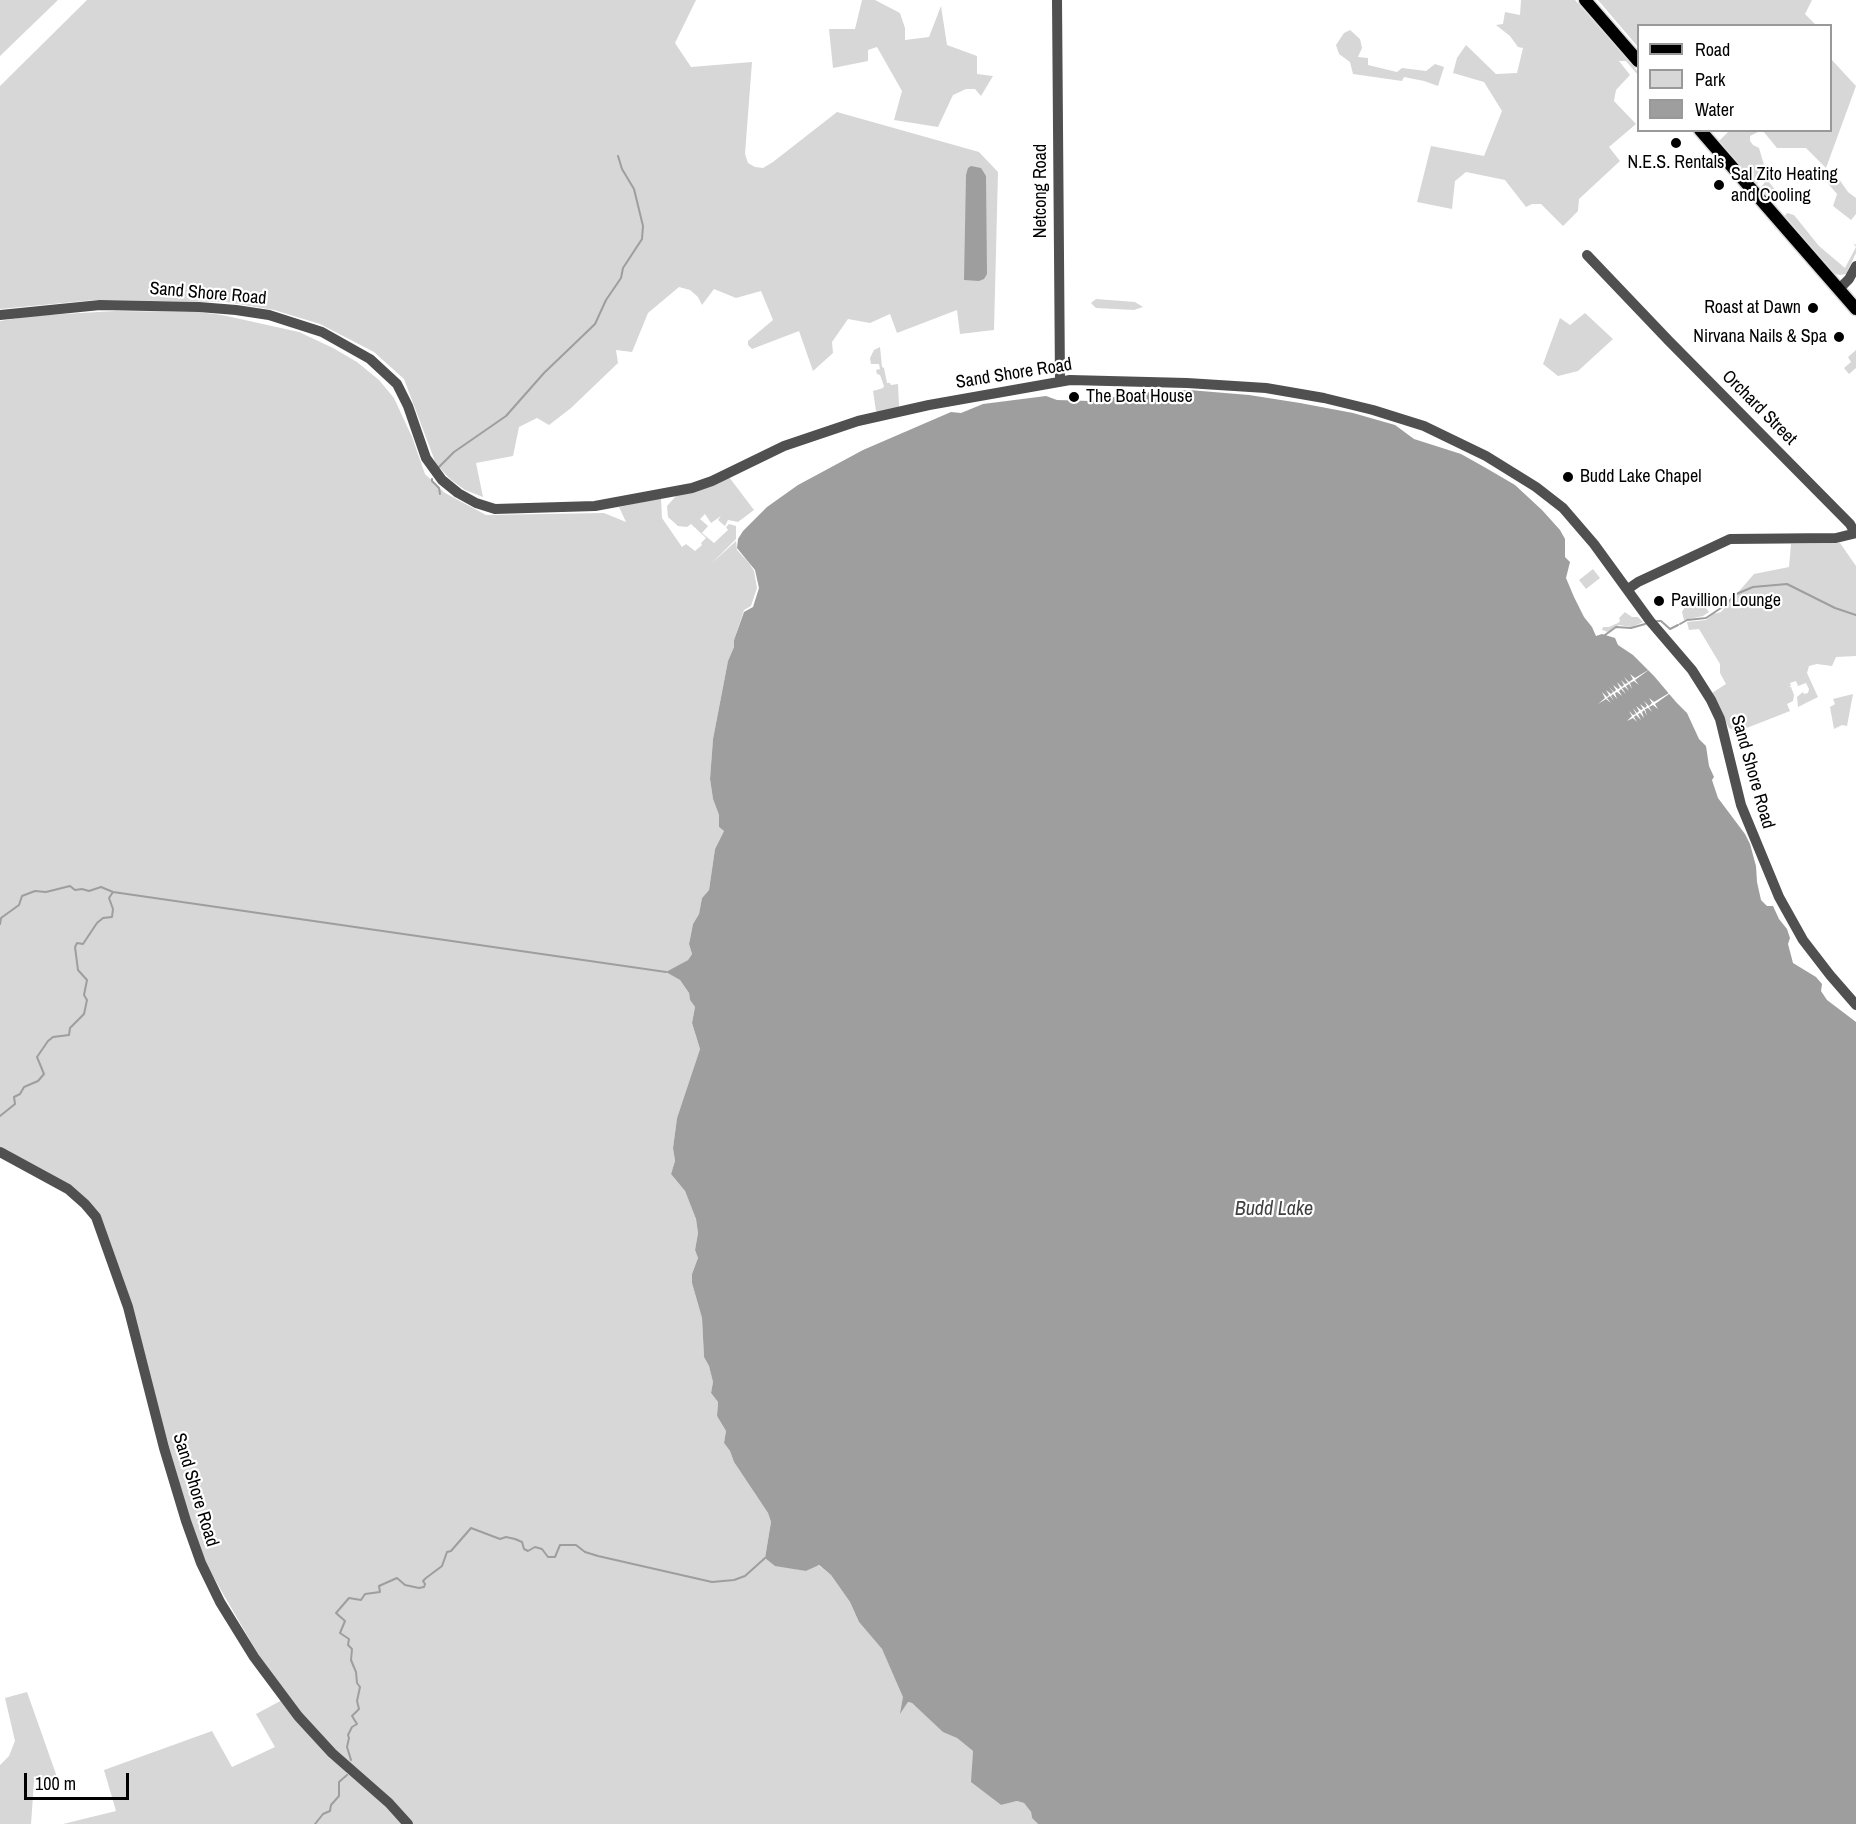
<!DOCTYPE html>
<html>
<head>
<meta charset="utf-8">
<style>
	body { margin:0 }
	#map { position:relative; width:1856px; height:1824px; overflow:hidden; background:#fff; font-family:"Archivo Narrow",sans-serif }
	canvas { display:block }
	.legend { position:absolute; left:1637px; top:24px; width:195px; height:108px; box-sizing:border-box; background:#fff; border:2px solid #999; margin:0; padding:8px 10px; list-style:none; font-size:18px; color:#000 }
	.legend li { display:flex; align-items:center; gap:12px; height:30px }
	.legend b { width:30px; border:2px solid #999 }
	.scale { position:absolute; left:24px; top:1773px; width:105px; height:27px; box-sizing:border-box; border:3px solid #000; border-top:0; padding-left:8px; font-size:18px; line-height:21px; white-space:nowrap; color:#000; -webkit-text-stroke:4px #fff; paint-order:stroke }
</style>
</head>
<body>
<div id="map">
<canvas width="1856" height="1824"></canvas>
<ul class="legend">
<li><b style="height:8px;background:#000"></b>Road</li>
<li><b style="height:16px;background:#d7d7d7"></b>Park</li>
<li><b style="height:16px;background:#9e9e9e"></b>Water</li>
</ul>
<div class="scale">100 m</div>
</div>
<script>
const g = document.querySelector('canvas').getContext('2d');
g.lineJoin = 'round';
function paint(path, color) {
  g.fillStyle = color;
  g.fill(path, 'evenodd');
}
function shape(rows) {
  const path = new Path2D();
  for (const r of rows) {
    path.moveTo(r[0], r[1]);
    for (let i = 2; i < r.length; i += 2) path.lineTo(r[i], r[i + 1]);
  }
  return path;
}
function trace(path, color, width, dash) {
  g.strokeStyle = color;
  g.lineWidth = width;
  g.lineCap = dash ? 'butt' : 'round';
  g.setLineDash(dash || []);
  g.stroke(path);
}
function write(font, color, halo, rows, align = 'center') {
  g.font = font + ' "Archivo Narrow",sans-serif';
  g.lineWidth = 4.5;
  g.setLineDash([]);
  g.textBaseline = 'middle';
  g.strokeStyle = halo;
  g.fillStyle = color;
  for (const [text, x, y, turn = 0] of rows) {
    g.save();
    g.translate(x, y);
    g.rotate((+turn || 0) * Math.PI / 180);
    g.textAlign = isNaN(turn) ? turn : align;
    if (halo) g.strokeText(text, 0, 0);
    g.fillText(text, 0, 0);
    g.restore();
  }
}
const green = shape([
	[0,0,58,0,0,56],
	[87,0,696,0,675,43,691,67,752,62,745,154,748,163,755,167,763,168,773,162,837,112,979,152,998,172,994,330,960,334,957,310,897,333,890,314,870,323,848,319,832,342,833,353,813,371,799,331,752,349,748,345,748,341,773,320,761,291,736,298,714,289,702,305,698,297,690,290,679,287,648,313,632,352,616,350,618,363,571,408,549,425,537,418,519,427,513,456,476,463,483,497,465,490,450,479,436,464,404,379,374,352,320,324,274,310,227,302,95,300,0,309,0,86],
	[862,0,875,0,900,13,905,28,905,40,929,37,941,6,947,45,977,56,977,74,993,76,981,96,975,89,966,89,953,95,938,127,894,120,902,91,877,47,868,50,868,61,833,68,829,29,855,29],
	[1521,0,1575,0,1638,72,1638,75,1626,61,1619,61,1630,75,1616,90,1614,101,1636,124,1609,147,1620,161,1579,199,1578,211,1563,226,1541,204,1532,204,1526,207,1505,180,1466,172,1455,181,1452,209,1417,202,1431,146,1484,156,1502,111,1484,82,1453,73,1457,58,1466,45,1496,74,1517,73,1523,48,1518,47,1510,36,1496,25,1503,24,1505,12,1520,15],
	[1598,0,1812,0,1805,14,1816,25,1638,26,1638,47],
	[1350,30,1360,39,1362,48,1358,57,1368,58,1368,65,1397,72,1402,68,1426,71,1435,64,1444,67,1438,86,1424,81,1404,77,1402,81,1353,74,1350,62,1339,54,1336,45,1344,33],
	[1831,59,1856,86,1826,168,1806,148,1777,148,1763,131,1830,130],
	[1730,130,1760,131,1750,136,1750,141,1753,145,1759,148,1764,165,1760,169,1763,175,1757,184,1719,141],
	[1828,176,1839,179,1848,192,1856,198,1856,214,1851,220,1833,206,1837,194,1825,180],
	[1767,180,1778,193,1778,197,1774,202,1760,188],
	[1787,213,1794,215,1819,246,1845,268,1856,247,1853,243,1856,245,1856,253,1846,274,1840,275,1835,274,1785,216],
	[1096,299,1135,302,1143,307,1134,310,1096,308,1091,303],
	[115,311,198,312,222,315,299,332,333,348,357,362,379,380,394,398,412,437,425,474,445,493,486,515,604,513,626,522,619,507,661,498,662,518,682,547,686,544,695,551,702,545,701,543,706,538,691,524,687,527,678,526,668,517,667,506,676,496,729,477,754,510,738,522,728,520,725,526,718,520,721,516,711,523,705,514,700,519,708,526,702,533,714,543,728,530,726,527,729,524,736,526,736,539,711,564,736,541,737,550,749,563,754,571,757,588,751,606,744,610,734,640,734,647,728,661,713,739,710,779,713,799,719,815,719,827,724,831,715,849,709,890,702,898,699,914,693,924,689,944,692,954,688,960,667,972,680,980,689,993,690,1000,695,1007,692,1023,700,1049,677,1118,673,1148,675,1161,671,1174,685,1191,696,1219,698,1233,695,1250,698,1258,692,1274,692,1283,702,1318,704,1357,709,1366,713,1382,711,1393,718,1402,717,1416,726,1431,724,1443,730,1451,734,1462,768,1513,771,1522,765,1558,787,1567,806,1571,818,1565,831,1575,850,1602,859,1622,882,1649,904,1697,901,1712,908,1702,912,1703,943,1731,957,1738,973,1751,972,1782,1001,1805,1017,1801,1024,1803,1031,1812,1032,1818,1038,1824,63,1824,116,1811,104,1770,212,1731,232,1767,275,1747,256,1714,284,1699,196,1547,97,1218,63,1184,0,1151,0,321,31,316],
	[1585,313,1613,339,1578,371,1558,376,1543,364,1560,318,1570,325],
	[880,347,882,367,884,368,887,383,890,383,891,385,898,384,899,404,899,408,879,412,876,411,873,391,883,388,884,386,880,375,877,374,876,370,880,369,879,364,871,364,870,358,874,350],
	[1856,350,1856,368,1849,374,1844,368,1851,362,1848,357],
	[1840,543,1856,566,1856,656,1836,657,1832,666,1817,664,1809,666,1807,673,1818,697,1798,707,1797,697,1803,692,1804,694,1808,693,1809,689,1806,683,1798,686,1796,681,1790,683,1791,686,1788,687,1791,687,1794,695,1793,701,1787,704,1790,711,1739,731,1735,731,1729,728,1712,693,1726,684,1720,673,1720,664,1699,629,1689,630,1687,622,1706,620,1713,614,1721,612,1754,574,1789,567,1791,544],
	[1593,569,1600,578,1586,589,1579,580],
	[1689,599,1702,603,1709,612,1703,616,1684,620,1682,612],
	[1625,612,1632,617,1638,617,1643,622,1632,627,1619,625,1608,632,1602,630,1603,627,1609,627,1618,623,1620,621,1619,618],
	[1853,694,1847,726,1842,725,1834,729,1830,707,1835,704,1833,699],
	[27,1692,57,1777,34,1782,31,1824,0,1824,0,1765,9,1756,15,1741,5,1698]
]);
const water = shape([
	[971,166,981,168,986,176,987,274,984,279,979,281,964,280,966,175,968,168],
	[1189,390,1249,395,1300,403,1353,413,1395,425,1414,439,1461,454,1486,468,1515,485,1542,510,1560,530,1565,539,1565,557,1570,562,1566,578,1574,597,1584,617,1592,627,1596,636,1602,634,1615,638,1618,645,1633,655,1654,676,1676,702,1687,713,1699,739,1706,746,1709,766,1714,777,1712,780,1718,798,1745,834,1750,844,1756,866,1757,882,1761,900,1767,906,1773,906,1779,919,1787,929,1790,938,1788,944,1793,963,1816,977,1822,984,1821,991,1827,1000,1856,1022,1856,1824,1038,1824,1032,1818,1031,1812,1024,1803,1017,1801,1001,1805,971,1782,973,1751,957,1738,943,1732,912,1703,908,1702,900,1714,903,1697,882,1649,859,1622,850,1602,831,1575,819,1565,806,1571,775,1566,765,1558,771,1522,768,1513,734,1462,730,1451,724,1443,726,1431,717,1416,718,1402,711,1393,713,1382,709,1366,704,1357,702,1318,692,1283,692,1274,698,1258,695,1250,698,1233,696,1219,685,1191,671,1174,675,1161,673,1148,677,1118,700,1049,692,1023,695,1007,690,1000,689,993,680,980,666,972,688,960,692,954,689,944,693,924,699,914,702,898,709,890,715,849,724,831,719,827,719,815,713,799,710,779,713,739,728,661,734,647,734,640,744,612,753,607,759,588,755,570,737,548,738,539,743,531,767,507,798,485,863,450,951,412,961,413,983,404,1046,396,1057,400,1090,401,1139,393]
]);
const pier = shape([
	[1650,669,1635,680,1639,685,1634,681,1630,683,1632,689,1629,684,1626,686,1629,691,1625,687,1622,688,1626,694,1621,689,1619,691,1622,696,1617,692,1615,693,1617,699,1613,694,1611,696,1614,701,1610,696,1607,698,1611,703,1606,699,1598,704,1605,698,1602,692,1607,697,1609,695,1606,690,1611,694,1613,692,1609,687,1614,692,1616,690,1613,685,1618,689,1620,688,1617,682,1622,687,1624,685,1621,680,1625,684,1628,683,1624,677,1629,682,1633,679,1630,674,1635,678],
	[1669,690,1674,695,1669,694,1655,704,1658,709,1653,705,1649,707,1652,712,1648,708,1645,709,1647,716,1644,710,1642,712,1644,718,1640,713,1638,714,1641,720,1636,715,1634,717,1637,722,1633,718,1627,721,1632,716,1629,711,1633,715,1636,714,1633,708,1637,713,1639,711,1636,706,1641,710,1643,709,1640,704,1645,708,1647,706,1644,701,1649,706,1652,703,1649,698,1654,702,1669,693]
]);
const stream = shape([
	[438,468,454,452,506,416,544,373,595,324,606,300,621,278,623,268,642,239,643,226,634,189,622,169,618,156],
	[432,479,432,481,439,488,440,494],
	[1657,621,1661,621,1670,629,1678,625],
	[1680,624,1687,620,1706,618,1727,604,1734,595,1753,587,1787,584,1835,608,1856,615],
	[1605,635,1616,627,1631,628,1645,624],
	[0,924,1,918,19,905,22,896,35,891,46,892,70,886,75,890,82,889,89,891,101,887,113,892,666,972],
	[0,1116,15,1104,14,1097,20,1094,24,1087,38,1081,44,1074,37,1057,48,1041,53,1037,69,1035,70,1028,84,1014,87,1000,84,995,87,980,78,970,75,947,77,943,83,944,97,923,103,918,112,917,113,909,109,898,113,892],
	[351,1760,347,1747,349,1738,348,1735,352,1727,357,1724,352,1716,359,1709,357,1701,360,1687,357,1683,356,1672,351,1660,352,1649,348,1645,349,1639,340,1633,345,1621,336,1613,349,1598,361,1600,365,1594,380,1592,379,1586,397,1578,405,1585,419,1588,424,1587,425,1584,423,1581,426,1578,442,1566,447,1552,451,1551,471,1528,500,1539,506,1537,515,1539,522,1542,524,1549,528,1551,535,1547,542,1549,548,1557,555,1557,560,1545,576,1545,585,1552,598,1556,712,1582,734,1580,745,1576,765,1558],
	[315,1824,323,1814,330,1811,331,1805,339,1796,339,1782,347,1775]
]);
const tertiary = shape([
	[1057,0,1060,381],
	[1587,255,1669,341,1850,524,1855,533],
	[1839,289,1849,279,1856,266],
	[0,315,100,305,199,307,236,310,269,315,322,332,370,359,397,384,408,406,426,458,442,480,458,493,476,503,495,509,595,506,692,488,712,481,784,446,858,421,929,405,1070,380,1187,383,1266,388,1324,398,1373,410,1424,426,1486,456,1536,487,1563,508,1594,544,1650,621,1692,670,1711,700,1720,719,1741,805,1779,897,1803,940,1830,975,1856,1005],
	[1628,589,1638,582,1730,539,1836,538,1856,533],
	[0,1152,68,1189,85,1204,96,1217,128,1307,164,1448,186,1521,201,1563,220,1602,254,1657,298,1716,332,1753,389,1803,408,1824]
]);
const primary = shape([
	[1585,0,1638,61],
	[1700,130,1856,309]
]);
const markers = [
	[1676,143,6,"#000"],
	[1719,185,6,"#000"],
	[1813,308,6,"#000"],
	[1839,337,6,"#000"],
	[1074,397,6,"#000"],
	[1568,477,6,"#000"],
	[1659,601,6,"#000"]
];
const poiNames = [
	["N.E.S. Rentals",1676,163,"center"],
	["Sal Zito Heating",1731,175],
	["and Cooling",1731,196],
	["Roast at Dawn",1801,308,"right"],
	["Nirvana Nails & Spa",1827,337,"right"],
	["The Boat House",1086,397],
	["Budd Lake Chapel",1580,477],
	["Pavillion Lounge",1671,601]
];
const streetNames = [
	["Netcong Road",1041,191,-90],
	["Sand Shore Road",208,294,5],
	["Sand Shore Road",1014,374,-9],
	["Orchard Street",1759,408,45],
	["Sand Shore Road",1752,772,74],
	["Sand Shore Road",195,1490,73]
];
const waterNames = [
	["Budd Lake",1274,1210]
];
paint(green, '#d7d7d7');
paint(water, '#9e9e9e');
paint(pier, '#fff');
trace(stream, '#9e9e9e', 2);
trace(primary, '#dbdbdb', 15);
trace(tertiary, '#505050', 10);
trace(primary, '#000', 12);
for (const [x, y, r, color] of markers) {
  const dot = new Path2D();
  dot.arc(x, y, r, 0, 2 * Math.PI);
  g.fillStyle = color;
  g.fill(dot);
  trace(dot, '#fff', 2);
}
write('18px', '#000', '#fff', poiNames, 'left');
write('18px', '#000', '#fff', streetNames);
write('italic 20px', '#3f3f3f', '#fff', waterNames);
</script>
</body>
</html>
